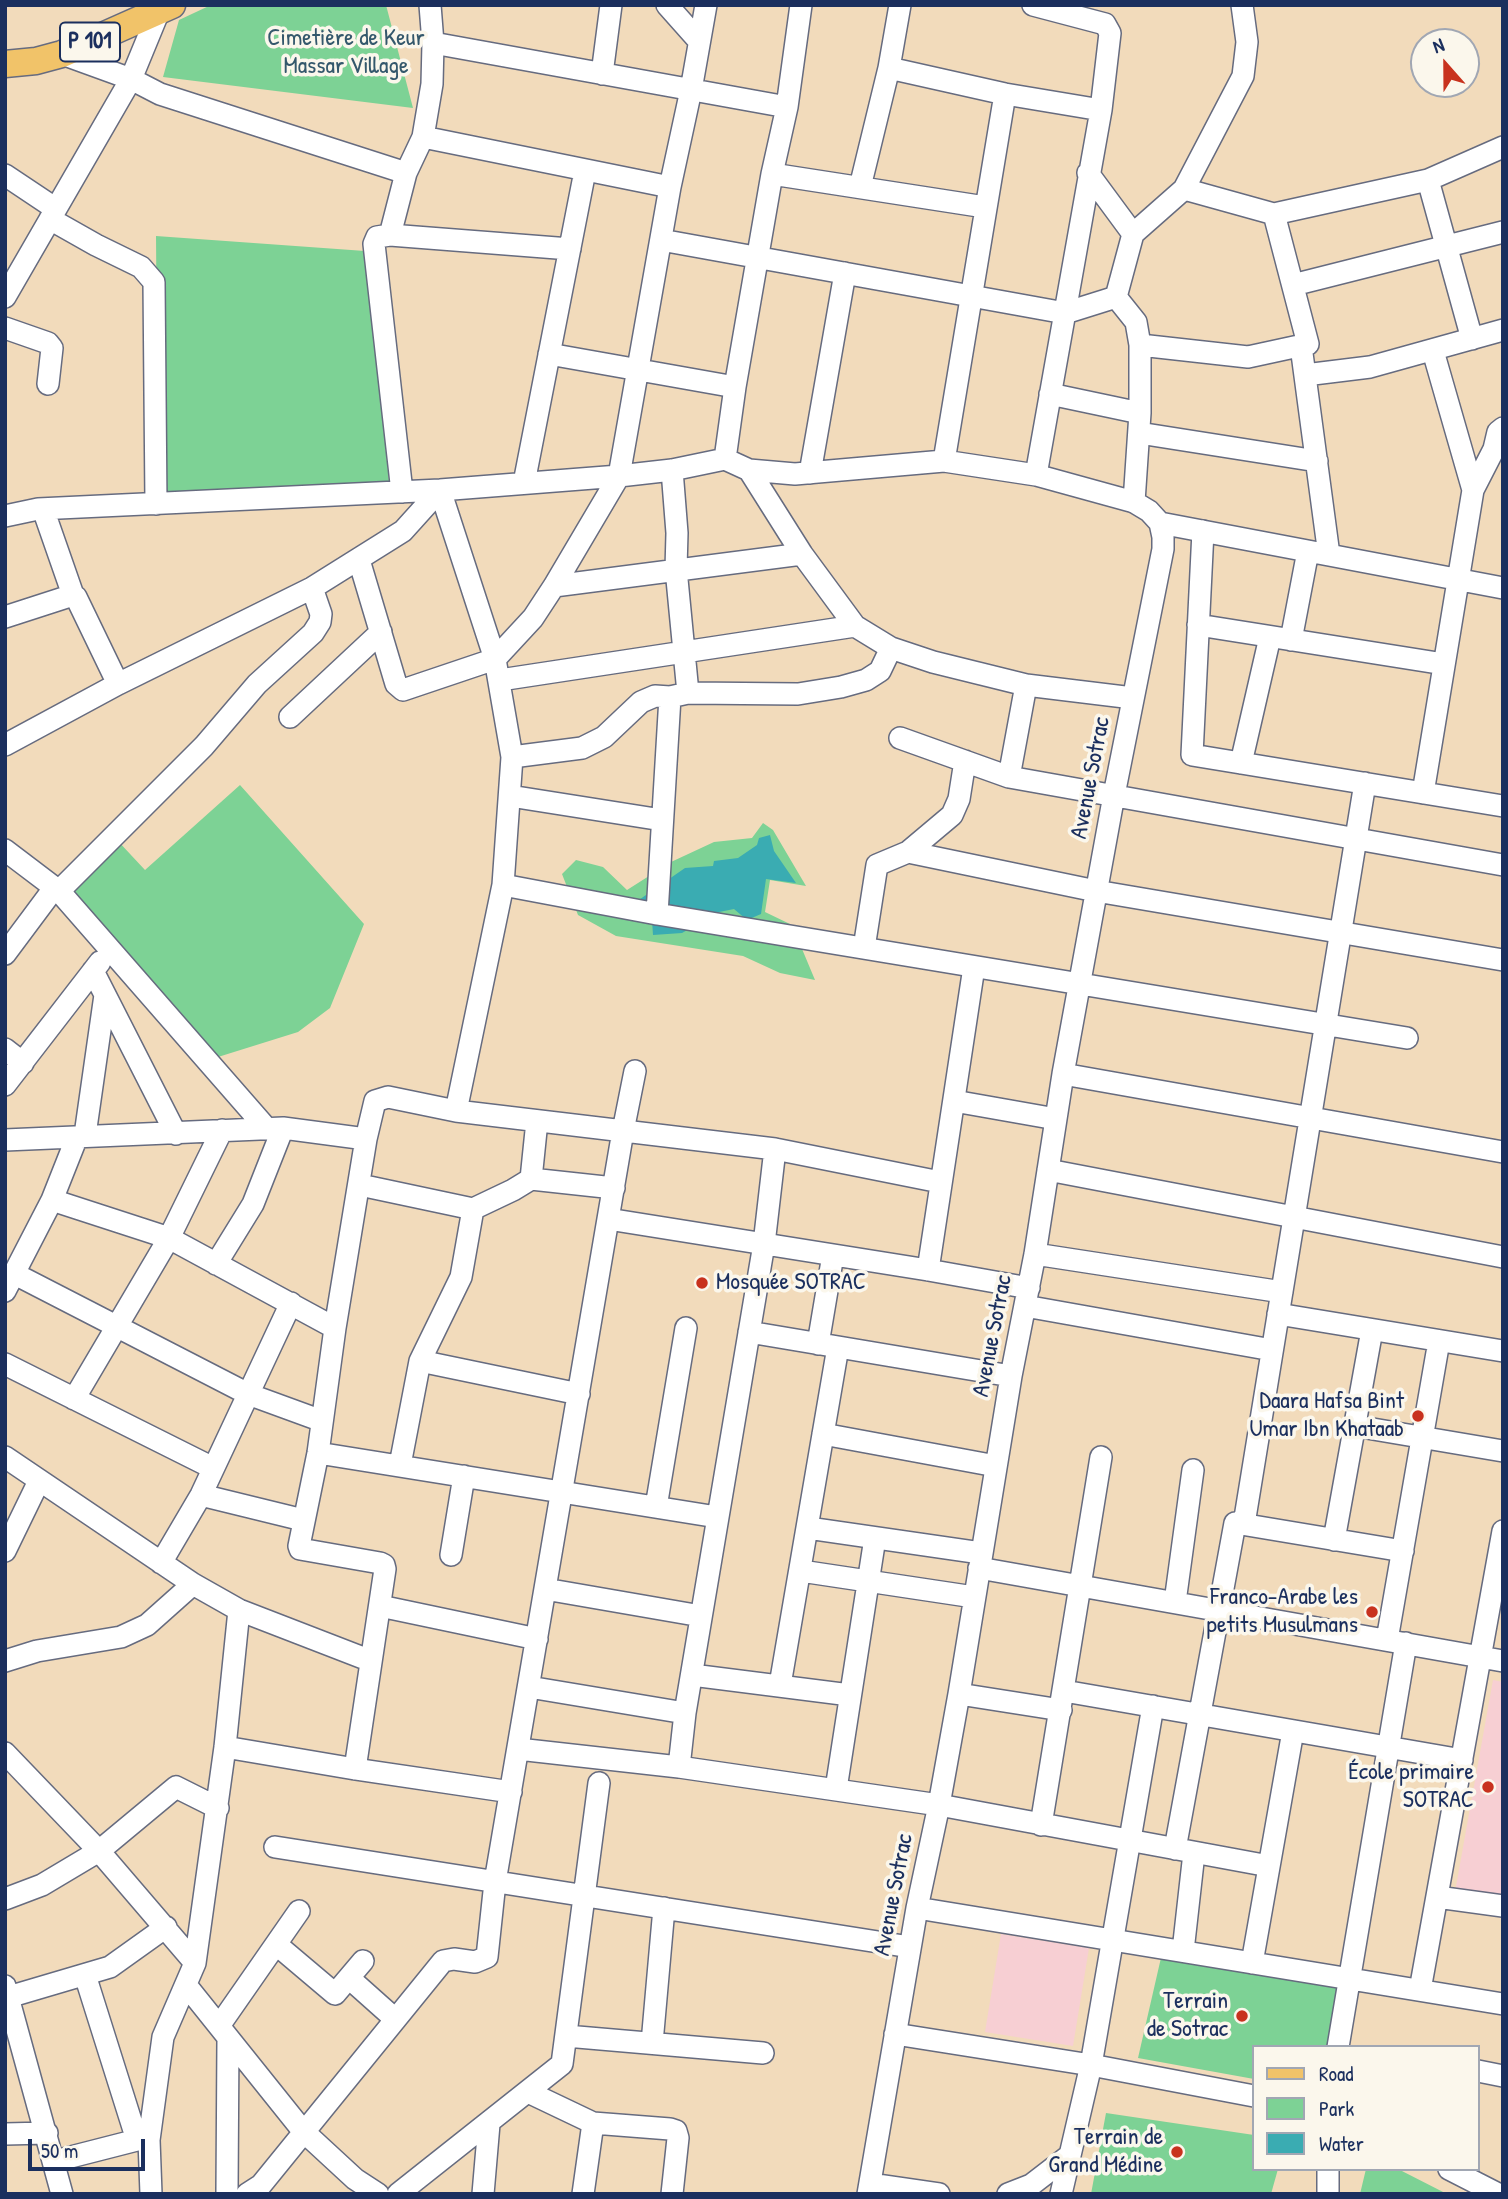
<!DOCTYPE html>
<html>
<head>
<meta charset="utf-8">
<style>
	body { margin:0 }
	#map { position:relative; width:1508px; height:2199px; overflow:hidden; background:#f2dbbb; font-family:"Patrick Hand",sans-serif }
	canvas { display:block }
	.frame { position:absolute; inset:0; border:7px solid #1b2f5e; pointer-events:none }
	.legend { position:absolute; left:1252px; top:2045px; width:228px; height:126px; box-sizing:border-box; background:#fbf7ec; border:2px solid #a1a7b3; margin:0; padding:9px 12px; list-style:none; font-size:21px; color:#1b2f5e }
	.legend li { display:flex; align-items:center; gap:14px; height:35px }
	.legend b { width:35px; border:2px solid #a1a7b3 }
	.north { position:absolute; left:1410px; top:28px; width:70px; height:70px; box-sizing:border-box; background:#fbf7ec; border:2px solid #a1a7b3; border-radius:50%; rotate:339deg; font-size:19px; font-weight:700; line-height:28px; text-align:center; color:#1b2f5e }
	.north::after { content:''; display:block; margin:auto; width:24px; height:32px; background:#c8321e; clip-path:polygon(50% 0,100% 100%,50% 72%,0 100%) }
	.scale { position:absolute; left:28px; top:2139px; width:117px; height:32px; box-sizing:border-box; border:4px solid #1b2f5e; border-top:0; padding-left:9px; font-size:21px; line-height:24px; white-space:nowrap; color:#1b2f5e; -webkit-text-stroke:5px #fbf7ec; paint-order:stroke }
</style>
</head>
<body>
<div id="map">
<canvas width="1508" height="2199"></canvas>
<div class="frame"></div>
<ul class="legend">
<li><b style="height:9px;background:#f1c369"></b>Road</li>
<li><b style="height:19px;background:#7dd295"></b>Park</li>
<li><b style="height:19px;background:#3aacb2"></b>Water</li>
</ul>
<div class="north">N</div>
<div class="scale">50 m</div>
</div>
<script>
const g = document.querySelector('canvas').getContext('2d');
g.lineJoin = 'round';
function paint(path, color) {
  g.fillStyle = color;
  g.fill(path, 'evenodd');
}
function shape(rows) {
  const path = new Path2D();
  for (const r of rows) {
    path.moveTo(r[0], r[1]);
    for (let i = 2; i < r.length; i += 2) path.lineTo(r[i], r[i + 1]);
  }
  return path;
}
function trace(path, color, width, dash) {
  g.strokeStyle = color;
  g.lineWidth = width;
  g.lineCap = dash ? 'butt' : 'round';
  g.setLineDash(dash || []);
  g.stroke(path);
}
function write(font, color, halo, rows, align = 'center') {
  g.font = font + ' "Patrick Hand",sans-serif';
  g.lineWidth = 7;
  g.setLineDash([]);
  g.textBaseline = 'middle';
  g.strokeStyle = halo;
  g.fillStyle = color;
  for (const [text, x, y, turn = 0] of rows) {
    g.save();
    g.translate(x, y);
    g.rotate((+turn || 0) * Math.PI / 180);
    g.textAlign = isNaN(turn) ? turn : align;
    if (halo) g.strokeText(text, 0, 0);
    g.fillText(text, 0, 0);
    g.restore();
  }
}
const built = shape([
	[1493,1680,1503,1682,1503,1899,1455,1892],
	[1001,1934,1089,1948,1073,2046,985,2032]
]);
const green = shape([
	[211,5,386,5,413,108,163,77,179,20],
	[156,236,365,251,389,481,158,497],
	[240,785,364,924,330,1008,298,1032,218,1057,65,887,117,840,145,870],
	[763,823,773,830,806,886,770,880,765,912,792,925,815,980,780,973,743,956,616,936,578,915,562,874,576,860,603,867,627,890,671,862,714,842,752,838],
	[1163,1949,1342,1986,1332,2047,1254,2047,1254,2079,1138,2058],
	[1106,2113,1254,2135,1254,2169,1278,2169,1271,2194,1091,2194],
	[1366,2169,1398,2169,1447,2194,1360,2194]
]);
const water = shape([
	[770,835,774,851,796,883,766,879,761,914,747,920,734,909,719,912,682,933,653,935,652,920,633,904,685,868,713,866,714,861,738,858,757,845,759,838]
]);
const minor = shape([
	[667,5,699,41],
	[1033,5,1105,24,1110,33,1101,110,1036,475],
	[433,43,787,107],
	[62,54,131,79,160,94,406,173],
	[889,68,1005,94,1101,110],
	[602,74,611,5],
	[423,137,670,187],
	[1088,173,1133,234],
	[772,174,985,207],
	[5,175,56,209],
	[1428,180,1472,339],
	[860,187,889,68,900,5],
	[1184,189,1274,214,1428,180,1503,147],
	[50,219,96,245,141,267,154,282,156,504],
	[390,235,406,173,423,137,432,84,433,43,430,5],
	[661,240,1065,313,1116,297],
	[1293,285,1503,232],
	[5,297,131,79,159,11],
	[1116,297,1133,234,1184,189,1243,76,1247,42,1242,5],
	[1116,297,1136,322,1140,345,1140,413,1134,502],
	[5,328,48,343,52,348,48,384],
	[1140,345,1248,357,1308,344,1274,214],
	[1301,346,1329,555],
	[1433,351,1473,490],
	[549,354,735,387],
	[1305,375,1370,367,1503,330],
	[1050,394,1140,413],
	[1139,433,1317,461],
	[725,459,735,387,772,174,787,107,801,5],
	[944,461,1005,94],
	[672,470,677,533,676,569,688,693],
	[749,470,795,474,944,461,1036,475,1134,502,1149,511,1160,523,1163,537,1163,549,1114,795,1063,1074,1035,1254,1011,1376,959,1694,939,1805,917,1908,868,2194],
	[810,473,845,273],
	[524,483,585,171],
	[440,490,495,659,512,757,503,885,456,1111],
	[402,492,374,244,377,237,390,235,570,249],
	[43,509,73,595],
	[5,516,38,509,440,490,619,476,672,470,725,459,749,470,802,554,855,626,891,648,933,662,1026,685,1133,698],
	[1160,523,1503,588],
	[1203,531,1192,755,1503,806],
	[359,560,396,684,403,690,495,659,533,618,554,586,619,476,670,187,691,90,706,5],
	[554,586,802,554],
	[5,617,73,595,76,597,118,684],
	[1198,625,1444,664],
	[1291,640,1308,551],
	[500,680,855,626],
	[290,717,381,632],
	[900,738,1009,777,1503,865],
	[5,745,118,684,312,588,403,531,440,490],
	[512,757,582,748,604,737,641,702,655,696,670,697],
	[1241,763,1270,637],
	[1009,777,1026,685],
	[1423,793,1473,490,1494,449,1498,432,1503,428],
	[510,796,662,820],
	[5,850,59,891,267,1129],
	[908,852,952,815,959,799,965,761],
	[503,885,657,914,1407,1038],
	[59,891,204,746,257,684,313,633,320,622,321,614,312,588],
	[657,914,670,697,688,693,798,694,841,687,866,680,880,671,891,648],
	[864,948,877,865,908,852,1096,891,1503,960],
	[5,954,55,887],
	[93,971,176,1134],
	[5,1049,23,1063],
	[1063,1074,1503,1152],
	[5,1085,100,962],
	[954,1101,1056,1119],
	[537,1121,531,1179,614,1188],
	[85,1135,105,995],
	[5,1140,283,1128,366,1139],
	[1048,1170,1503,1257],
	[360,1185,473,1209,513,1190,531,1179],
	[52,1200,169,1238,335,1328],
	[608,1219,928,1270,1029,1288],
	[1035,1254,1282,1292],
	[216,1264,253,1204,283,1128],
	[928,1270,974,967],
	[13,1273,248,1394,322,1421],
	[5,1291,52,1200,77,1137],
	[1025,1306,1272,1350],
	[1278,1314,1503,1351],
	[749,1332,1011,1376],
	[818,1344,833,1255],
	[420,1361,579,1394],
	[5,1364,213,1468],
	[74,1399,169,1238,222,1130],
	[1355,1426,1503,1451],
	[823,1434,996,1466],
	[318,1453,717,1517],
	[5,1457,193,1584,239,1610,371,1661],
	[400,1465,420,1361,461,1277,473,1209],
	[201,1495,303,1520],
	[656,1507,686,1328],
	[1244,1524,1365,783],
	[808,1528,981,1553],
	[1334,1540,1372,1330],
	[5,1551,39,1481],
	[451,1555,464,1476],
	[161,1563,201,1495,291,1303],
	[979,1568,1503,1661],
	[801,1571,974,1597],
	[545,1589,701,1616],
	[1175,1602,1193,1470],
	[380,1606,537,1639],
	[1387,1640,1439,1341],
	[5,1661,37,1651,121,1637,147,1625,193,1584],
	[692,1675,850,1695],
	[780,1685,838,1347],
	[529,1687,685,1713],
	[1064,1691,1462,1760],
	[959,1694,1061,1710],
	[225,1747,355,1769,511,1792],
	[518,1749,679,1767,939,1805,1269,1866],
	[5,1753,99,1851,195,1963],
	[679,1767,685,1713,764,1244,775,1149],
	[355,1769,385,1569,384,1565,380,1563,300,1549,299,1546,318,1453,335,1328,366,1139,375,1101,388,1097,456,1111,775,1149,940,1182],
	[836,1789,875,1538],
	[1041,1825,1101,1457],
	[275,1847,910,1947],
	[1175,1849,1235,1523,1403,1551],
	[1437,1897,1503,1906],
	[5,1899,42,1885,99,1851,176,1787,218,1808],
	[917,1908,1503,2004],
	[277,1945,335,1994,363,1961],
	[1183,1951,1194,1853],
	[1252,1963,1293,1731],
	[85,1975,137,2140],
	[349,1978,395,2019],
	[186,1985,303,2131,355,2179,378,2194],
	[5,1986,62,2194],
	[1420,1990,1503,1531],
	[5,1998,110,1967,166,1927],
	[219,2026,299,1911],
	[895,2034,1091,2065,1254,2096],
	[566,2036,763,2053],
	[228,2038,227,2192,228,2194],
	[652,2043,664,1908],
	[1338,2047,1406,1643],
	[1478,2071,1503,2076],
	[528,2092,593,2123,670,2129,676,2131,678,2138,672,2194],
	[5,2134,47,2133],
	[55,2161,137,2140,149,2140],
	[1328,2169,1328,2194],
	[1449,2169,1498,2194],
	[870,2184,939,2194],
	[151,2194,149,2140,163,2037,195,1963,225,1747,239,1610],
	[247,2194,261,2185,443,1961,454,1959,475,1962,487,1957,495,1882,623,1131,635,1071],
	[398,2194,562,2064,599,1783],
	[483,2194,489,2124],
	[583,2194,593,2123],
	[1008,2194,1031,2185,1070,2155],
	[1061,2194,1091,2065,1153,1706]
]);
const major = shape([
	[5,64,36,61,62,54,172,5]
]);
const markers = [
	[702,1283,7,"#c8321e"],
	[1418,1416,7,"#c8321e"],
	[1372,1612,7,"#c8321e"],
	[1488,1787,7,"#c8321e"],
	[1242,2016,7,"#c8321e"],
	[1177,2152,7,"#c8321e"]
];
const shields = [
	[90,42,60]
];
const shieldNames = [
	["P 101",90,42]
];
const parkNames = [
	["Cimetière de Keur",346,39],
	["Massar Village",346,67]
];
const streetNames = [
	["Avenue Sotrac",1091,778,-79],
	["Avenue Sotrac",993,1336,-79],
	["Avenue Sotrac",894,1895,-79]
];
const poiNames = [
	["Mosquée SOTRAC",716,1283,"left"],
	["Daara Hafsa Bint",1404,1402],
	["Umar Ibn Khataab",1404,1430],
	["Franco-Arabe les",1358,1598],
	["petits Musulmans",1358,1626],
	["École primaire",1474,1773],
	["SOTRAC",1474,1801],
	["Terrain",1228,2002],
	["de Sotrac",1228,2030],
	["Terrain de",1163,2138],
	["Grand Médine",1163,2166]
];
paint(built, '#f7cfd3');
paint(green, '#7dd295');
paint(water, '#3aacb2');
trace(minor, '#666b7f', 24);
trace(major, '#666b7f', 29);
trace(minor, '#fff', 21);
trace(major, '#f1c369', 26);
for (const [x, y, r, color] of markers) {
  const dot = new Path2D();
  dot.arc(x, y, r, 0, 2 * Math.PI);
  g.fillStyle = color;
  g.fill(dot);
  trace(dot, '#fbf7ec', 2.5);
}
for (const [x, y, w] of shields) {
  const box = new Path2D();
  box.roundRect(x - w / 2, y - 19.5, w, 39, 5);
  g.fillStyle = '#fbf7ec';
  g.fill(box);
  trace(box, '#1b2f5e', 2);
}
write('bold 23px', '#1b2f5e', null, shieldNames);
write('24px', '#34586c', '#fbf7ec', parkNames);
write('24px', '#1b2f5e', '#fbf7ec', streetNames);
write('24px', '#1b2f5e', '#fbf7ec', poiNames, 'right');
</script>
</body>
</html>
